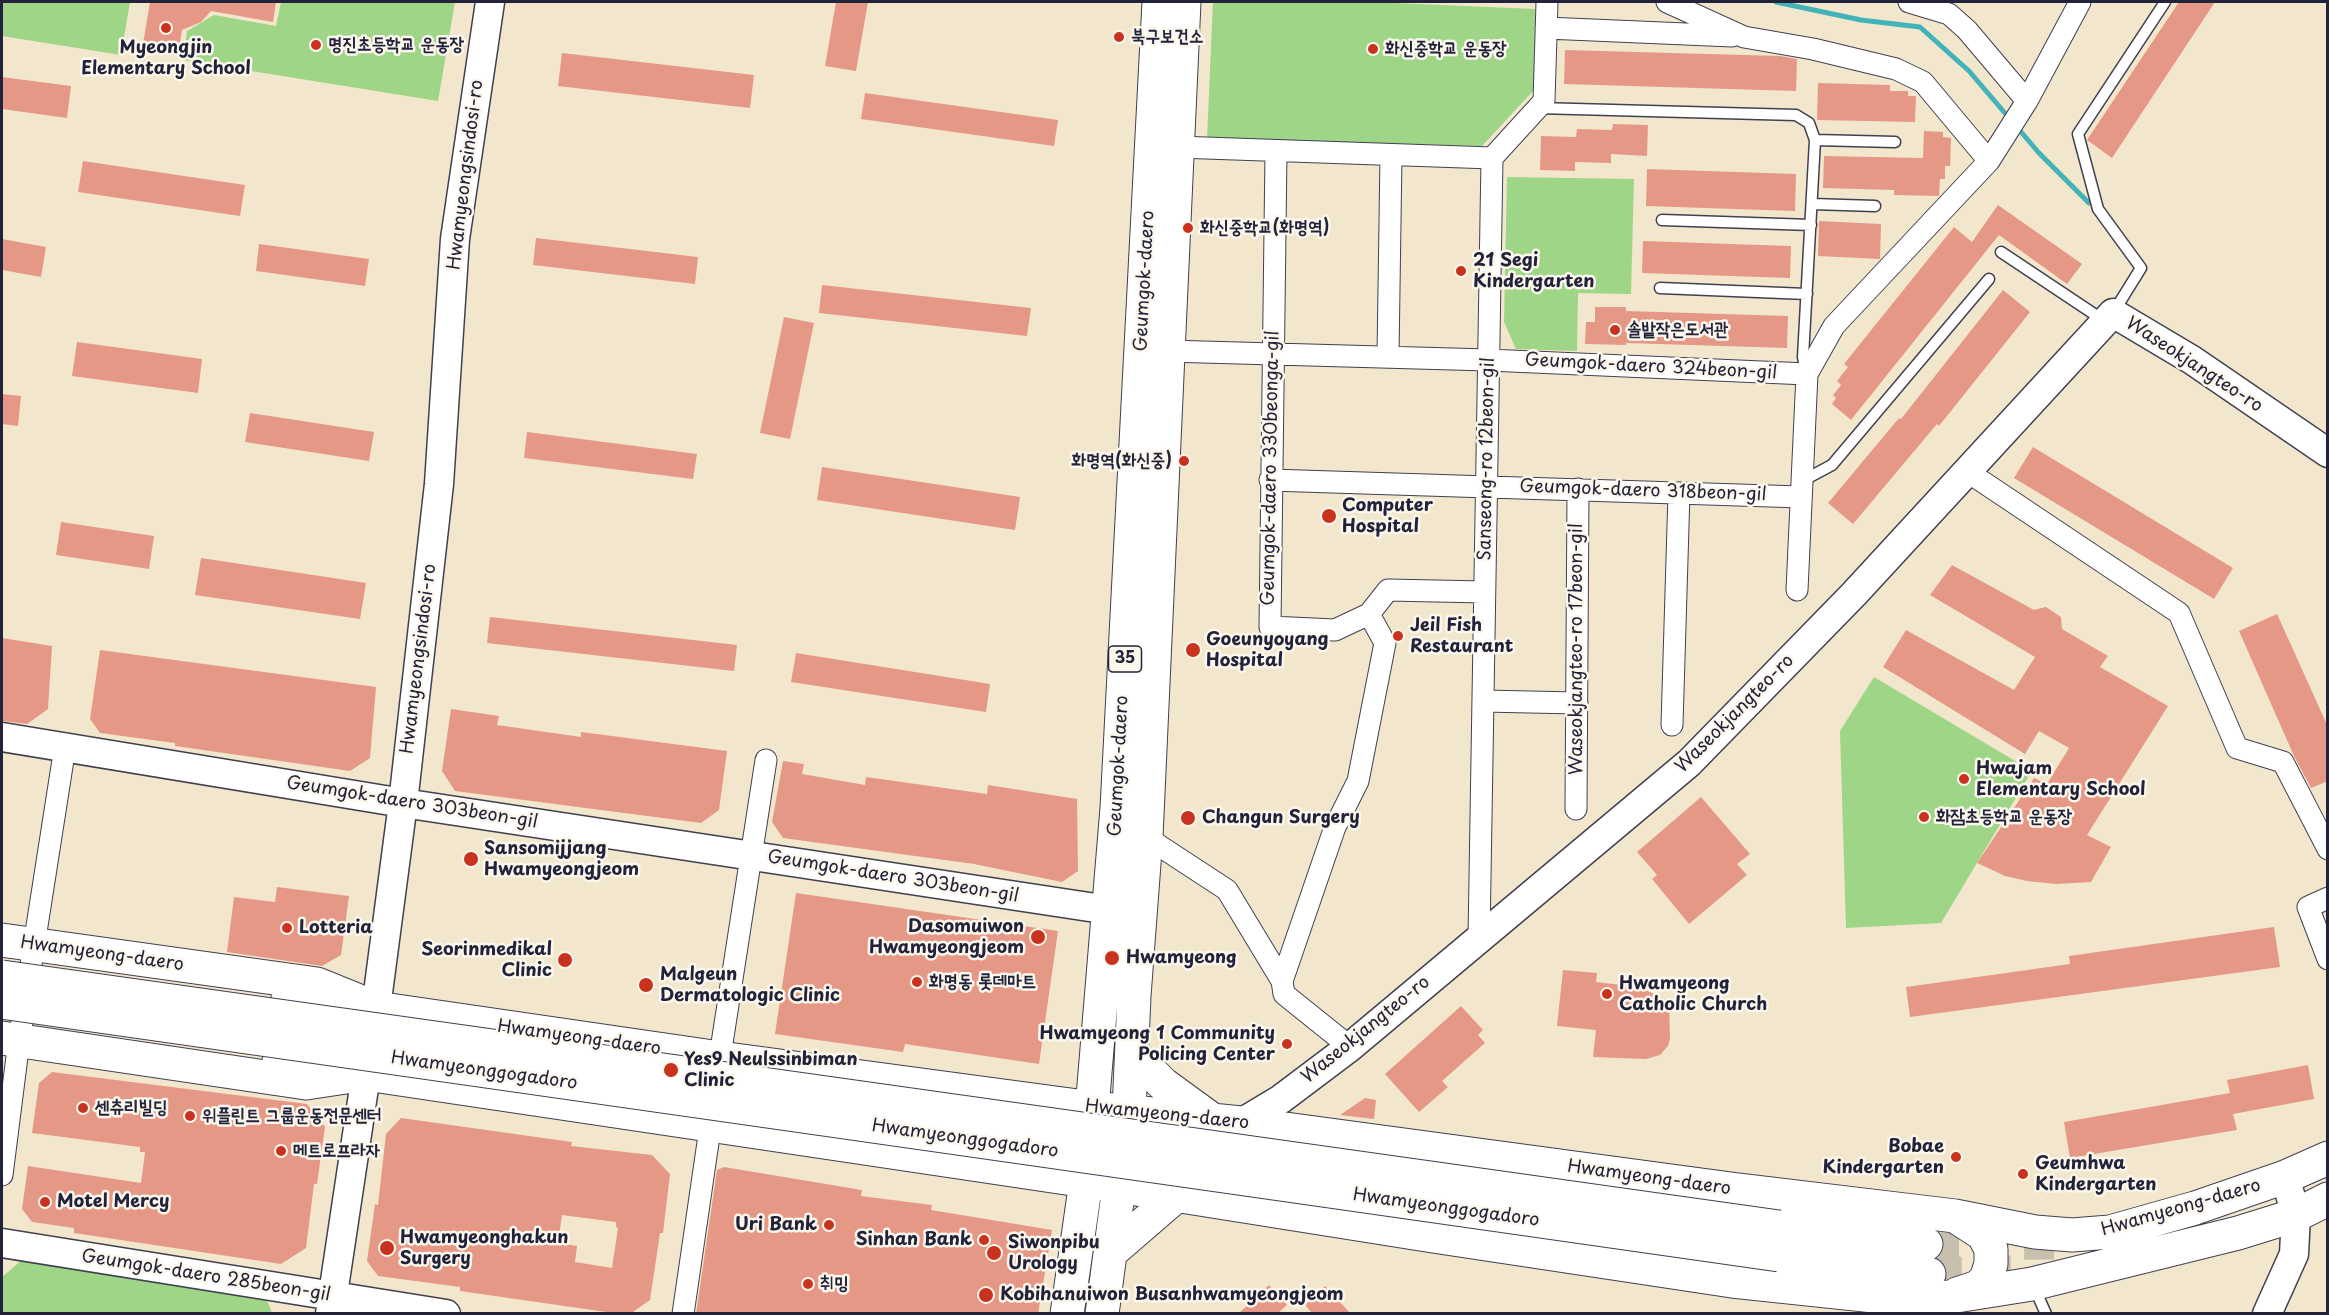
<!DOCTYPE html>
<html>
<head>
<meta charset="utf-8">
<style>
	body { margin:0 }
	#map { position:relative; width:2329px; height:1315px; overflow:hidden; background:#f2e7cc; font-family:"Playpen Sans",sans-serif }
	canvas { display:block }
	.frame { position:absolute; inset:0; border:3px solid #22223b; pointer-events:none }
</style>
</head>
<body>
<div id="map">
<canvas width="2329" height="1315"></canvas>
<div class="frame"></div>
</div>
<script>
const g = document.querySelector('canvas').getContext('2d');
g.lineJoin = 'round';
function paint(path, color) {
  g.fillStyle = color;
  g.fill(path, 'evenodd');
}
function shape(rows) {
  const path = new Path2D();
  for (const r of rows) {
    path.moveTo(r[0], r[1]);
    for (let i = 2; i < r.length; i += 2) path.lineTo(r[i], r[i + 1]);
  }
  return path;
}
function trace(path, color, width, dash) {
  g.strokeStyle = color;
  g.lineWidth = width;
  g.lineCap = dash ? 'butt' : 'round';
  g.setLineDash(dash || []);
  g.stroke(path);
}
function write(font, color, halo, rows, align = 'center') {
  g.font = font + ' "Playpen Sans","Poor Story",sans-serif';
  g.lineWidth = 5;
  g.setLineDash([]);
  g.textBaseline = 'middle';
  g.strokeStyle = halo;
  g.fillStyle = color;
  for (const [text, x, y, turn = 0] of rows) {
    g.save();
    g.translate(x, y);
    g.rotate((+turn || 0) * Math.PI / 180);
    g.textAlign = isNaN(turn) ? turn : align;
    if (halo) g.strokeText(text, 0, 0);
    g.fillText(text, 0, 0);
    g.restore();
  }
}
const green = shape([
	[2,2,130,2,121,55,2,36],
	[281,2,455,2,438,101,183,60,187,31,214,15,276,26],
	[1213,2,1372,2,1535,9,1534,90,1482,146,1207,139],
	[1507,177,1634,179,1631,294,1578,293,1577,351,1516,349,1504,322],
	[1874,677,2032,771,1941,923,1846,928,1840,731],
	[22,1260,266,1298,272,1313,2,1314,2,1277]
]);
const stream = shape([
	[1776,2,1861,20,1920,27,1969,71,2010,119],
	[2016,126,2039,153,2089,203]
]);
const building = shape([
	[150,2,276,2,273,22,211,11,201,22,182,30,178,55,142,50],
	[836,2,868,2,856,71,825,66],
	[2179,2,2215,2,2112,158,2087,140],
	[1565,50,1780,56,1797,59,1796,91,1564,84],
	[562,53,754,75,750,108,558,86],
	[2,77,71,86,67,118,2,109],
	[1818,83,1890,85,1890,91,1908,91,1908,96,1916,96,1915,122,1817,120],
	[865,93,1058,120,1054,146,861,119],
	[1613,124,1648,125,1647,156,1611,154,1611,163,1575,162,1575,171,1540,170,1541,136,1576,137,1577,129,1612,130],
	[1924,131,1943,132,1943,137,1951,138,1950,166,1945,166,1945,179,1940,179,1939,196,1894,195,1894,190,1823,188,1824,156,1923,158],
	[83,161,245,185,240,216,78,192],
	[1647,169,1796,174,1795,211,1646,206],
	[1998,205,2082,264,2067,284,1999,235,1851,420,1832,404,1836,398,1833,395,1841,385,1837,381,1848,367,1844,364,1954,227,1972,242],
	[1819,221,1881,224,1880,259,1818,256],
	[536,238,698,257,695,284,533,265],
	[2,239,46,247,41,277,2,270],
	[1643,241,1791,246,1790,278,1642,273],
	[259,244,369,259,365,286,256,271],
	[822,285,1031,308,1027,336,819,313],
	[2003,290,2030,312,1939,426,1937,424,1853,524,1828,503,1899,418,1901,419],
	[1595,307,1626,307,1626,311,1788,316,1787,348,1626,343,1626,345,1585,344,1586,322,1595,322],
	[784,317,814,323,790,439,760,433],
	[77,342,202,359,198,393,72,376],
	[2,394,21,396,18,426,2,424],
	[250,413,374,432,369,461,245,442],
	[527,432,697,454,693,479,524,458],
	[2033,447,2233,568,2214,599,2014,478],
	[822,467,1020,497,1015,530,817,500],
	[61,522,154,536,149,569,56,555],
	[201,558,366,583,360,619,195,595],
	[1952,565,2034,610,2046,607,2061,617,2062,629,2108,656,2100,667,2168,706,2087,835,2111,847,2091,882,2056,884,2027,881,2005,876,1977,863,2034,778,2047,784,2069,748,2039,731,2025,754,1883,667,1906,630,2014,690,2035,657,1930,595],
	[2277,614,2328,727,2328,781,2311,788,2294,756,2239,631],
	[490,617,737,645,734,671,487,643],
	[2,638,52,646,48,709,27,724,2,721],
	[100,650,376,687,370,758,350,771,175,746,175,743,100,733,90,719],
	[796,653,990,684,986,712,791,682],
	[451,709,499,716,497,725,581,737,581,732,727,751,719,810,701,823,455,791,442,771],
	[783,761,804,764,802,774,865,785,866,777,987,794,988,785,1077,799,1078,871,1062,882,974,864,783,838,772,822],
	[1701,797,1750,854,1737,864,1747,875,1689,924,1652,879,1657,875,1637,852],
	[277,887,349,896,341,955,322,966,227,952,234,897,275,902],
	[796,893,1058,931,1039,1064,905,1044,903,1052,775,1034],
	[2274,927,2280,967,1910,1017,1906,987,2070,964,2069,956],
	[1563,970,1597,973,1596,982,1639,987,1669,1001,1670,1038,1668,1046,1660,1055,1646,1059,1593,1057,1596,1030,1557,1026],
	[1461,1006,1483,1030,1478,1035,1485,1043,1442,1081,1448,1087,1419,1112,1385,1074],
	[2308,1065,2314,1099,2233,1114,2237,1130,2070,1158,2064,1122,2230,1093,2227,1080],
	[52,1072,307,1104,325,1127,317,1184,314,1184,306,1248,281,1264,74,1233,74,1228,32,1222,22,1209,28,1166,141,1183,145,1152,140,1152,140,1147,32,1133,39,1083],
	[1365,1098,1376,1100,1374,1119,1340,1115],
	[401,1118,572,1142,571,1146,652,1155,670,1174,663,1233,660,1233,650,1300,630,1314,620,1314,460,1291,460,1287,378,1276,367,1261,375,1204,378,1205,386,1134],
	[562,1215,616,1222,616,1227,618,1228,612,1268,575,1262,577,1246,558,1243],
	[724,1167,862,1190,861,1196,932,1205,931,1210,1052,1230,1038,1314,696,1314,717,1170],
	[1269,1285,1287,1305,1277,1314,1238,1314],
	[1325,1286,1351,1314,1313,1314,1305,1305]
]);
const highwayTunnel = shape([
	[1926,1244,2054,1243],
	[1929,1274,2011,1272]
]);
const lane = shape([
	[1538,108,1796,115,1809,123,1815,140,1803,357,1806,373],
	[1815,140,1895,142],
	[1812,204,1875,206],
	[1662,220,1811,225],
	[2001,252,2103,320],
	[1660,288,1807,294],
	[2113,313,2141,268,2098,209,2078,134,2165,2],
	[1802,481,1832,465,1989,279],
	[2034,1287,2046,1314]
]);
const street = shape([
	[1667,2,1744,37,1813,49,1896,69,1923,82,1989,161,1834,326,1807,374,1797,590],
	[1909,2,1949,14,1967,30,2027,101],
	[1546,28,1732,36],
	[1177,147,1492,158],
	[1276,151,1270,627,1335,630,1369,614,1388,590,1484,592],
	[1989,161,2027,101,2080,2],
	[1167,351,1488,360,1807,374],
	[1388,356,1391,155],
	[1968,472,2179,613,2237,748,2283,762,2328,849],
	[1270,480,1801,497],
	[1483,701,1577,703],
	[1672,725,1679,493],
	[1576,809,1578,489],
	[1146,837,1227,890,1282,981,1335,827,1358,781,1385,643,1369,614],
	[2328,898,2308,907,2328,959],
	[1479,937,1492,158,1544,101,1547,2],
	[1282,981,1284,994,1350,1047],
	[718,1069,766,760],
	[2,1175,19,1041,65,747],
	[683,1314,712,1115]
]);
const secondary = shape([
	[2,737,403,803,1109,910],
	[1228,1128,1241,1123,1281,1099,1350,1047,1689,763,1854,594,2113,313,2192,360,2328,453],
	[2,1243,446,1314],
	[330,1314,376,1008,403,803,439,484,455,239,490,2],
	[2267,1314,2294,1254,2296,1215,2285,1177]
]);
const primary = shape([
	[2,940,317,984,376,1008,720,1058,1093,1108,1241,1123,1731,1189,1955,1216,2035,1232,2072,1235,2110,1232,2195,1208,2285,1177,2328,1158],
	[2,1038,306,1083,366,1074,1086,1181,1433,1236,1732,1281,1893,1298,1950,1297,2032,1284,2238,1233,2296,1215,2328,1199],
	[1132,1053,1163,1084,1211,1119],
	[1111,1252,1177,1195],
	[1957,1294,1978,1287,1986,1279,1991,1264,1991,1249,1983,1234,1958,1218],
	[1067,1314,1086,1181,1117,808,1159,2],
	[1102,1314,1129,1111,1134,996,1146,837,1184,2]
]);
const highway = shape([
	[288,996,376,1008],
	[279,1061,366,1074],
	[1779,1227,1926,1244],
	[1779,1255,1929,1274]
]);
const highwayBridge = shape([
	[2,977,1779,1227],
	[2,1002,1779,1255]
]);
const markers = [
	[166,28,6,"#c8321e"],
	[1119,37,6,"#c8321e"],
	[316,45,6,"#c8321e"],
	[1373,49,6,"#c8321e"],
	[1188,228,6,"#c8321e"],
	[1461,271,6,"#c8321e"],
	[1615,330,6,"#c8321e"],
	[1184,461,6,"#c8321e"],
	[1329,516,8,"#c8321e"],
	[1398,636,6,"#c8321e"],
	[1193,650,8,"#c8321e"],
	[1964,779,6,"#c8321e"],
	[1924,817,6,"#c8321e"],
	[1188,818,8,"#c8321e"],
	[471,859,8,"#c8321e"],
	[287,928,6,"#c8321e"],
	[1038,937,8,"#c8321e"],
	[1112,958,8,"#c8321e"],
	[565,960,8,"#c8321e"],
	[917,982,6,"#c8321e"],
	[646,985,8,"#c8321e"],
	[1607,994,6,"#c8321e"],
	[1287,1044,6,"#c8321e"],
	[671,1070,8,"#c8321e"],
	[83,1108,6,"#c8321e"],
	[190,1116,6,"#c8321e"],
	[281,1151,6,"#c8321e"],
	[1956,1157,6,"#c8321e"],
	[2023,1174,6,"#c8321e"],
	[45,1202,6,"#c8321e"],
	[829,1225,6,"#c8321e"],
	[984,1240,6,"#c8321e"],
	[387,1248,8,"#c8321e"],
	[994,1253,8,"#c8321e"],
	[808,1284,6,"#c8321e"],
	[986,1295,8,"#c8321e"]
];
const shields = [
	[1125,659,33]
];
const shieldNames = [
	["35",1125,659]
];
const poiNames = [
	["북구보건소",1131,37],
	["명진초등학교 운동장",328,45],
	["Myeongjin",166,48,"center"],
	["Elementary School",166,69,"center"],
	["화신중학교 운동장",1385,49],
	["화신중학교(화명역)",1200,228],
	["21 Segi",1473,261],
	["Kindergarten",1473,282],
	["솔밭작은도서관",1627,330],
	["화명역(화신중)",1172,461,"right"],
	["Computer",1342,506],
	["Hospital",1342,527],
	["Jeil Fish",1410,626],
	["Restaurant",1410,647],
	["Goeunyoyang",1206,640],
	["Hospital",1206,661],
	["Hwajam",1976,769],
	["Elementary School",1976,790],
	["화잠초등학교 운동장",1936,817],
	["Changun Surgery",1202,818],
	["Sansomijjang",484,849],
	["Hwamyeongjeom",484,870],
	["Dasomuiwon",1024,927,"right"],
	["Hwamyeongjeom",1024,948,"right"],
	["Lotteria",299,928],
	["Seorinmedikal",552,950,"right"],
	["Clinic",552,971,"right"],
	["Hwamyeong",1126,958],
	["Malgeun",660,975],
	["Dermatologic Clinic",660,996],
	["화명동 롯데마트",929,982],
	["Hwamyeong",1619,984],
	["Catholic Church",1619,1005],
	["Hwamyeong 1 Community",1275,1034,"right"],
	["Policing Center",1275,1055,"right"],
	["Yes9 Neulssinbiman",684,1060],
	["Clinic",684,1081],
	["센츄리빌딩",95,1108],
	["위플린트 그룹운동전문센터",202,1116],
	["Bobae",1944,1147,"right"],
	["Kindergarten",1944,1168,"right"],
	["메트로프라자",293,1151],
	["Geumhwa",2035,1164],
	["Kindergarten",2035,1185],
	["Motel Mercy",57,1202],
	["Uri Bank",817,1225,"right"],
	["Hwamyeonghakun",400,1238],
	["Surgery",400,1259],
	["Sinhan Bank",972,1240,"right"],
	["Siwonpibu",1008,1243],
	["Urology",1008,1264],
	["취밍",820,1284],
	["Kobihanuiwon Busanhwamyeongjeom",1000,1295]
];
const streetNames = [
	["Hwamyeongsindosi-ro",466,175,-83],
	["Geumgok-daero",1145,281,-87],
	["Waseokjangteo-ro",2194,365,33],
	["Geumgok-daero 324beon-gil",1651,367,3],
	["Sanseong-ro 12beon-gil",1487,459,-89],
	["Geumgok-daero 330beonga-gil",1271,468,-89],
	["Geumgok-daero 318beon-gil",1643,491,2],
	["Waseokjangteo-ro 17beon-gil",1577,649,-90],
	["Hwamyeongsindosi-ro",419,659,-83],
	["Waseokjangteo-ro",1735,714,-45],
	["Geumgok-daero",1119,766,-87],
	["Geumgok-daero 303beon-gil",412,803,9],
	["Geumgok-daero 303beon-gil",893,877,9],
	["Hwamyeong-daero",102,954,8],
	["Waseokjangteo-ro",1366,1030,-39],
	["Hwamyeong-daero",579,1038,8],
	["Hwamyeonggogadoro",484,1071,8],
	["Hwamyeong-daero",1167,1115,6],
	["Hwamyeonggogadoro",965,1139,8],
	["Hwamyeong-daero",1649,1178,8],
	["Hwamyeonggogadoro",1446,1208,8],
	["Hwamyeong-daero",2181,1208,-16],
	["Geumgok-daero 285beon-gil",206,1276,9]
];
paint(green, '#9fd586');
trace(stream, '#43b3ba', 5);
paint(building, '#e69886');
trace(highwayTunnel, '#c8c0af', 33, [33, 16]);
trace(lane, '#414051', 13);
trace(street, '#414051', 23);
trace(secondary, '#414051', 31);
trace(primary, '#414051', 35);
trace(highway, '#414051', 35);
trace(lane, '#fff', 10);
trace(street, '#fff', 21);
trace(secondary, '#fff', 28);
trace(primary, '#fff', 33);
trace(highway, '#fff', 33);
trace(highwayBridge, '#414051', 35, []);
trace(highwayBridge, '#fff', 33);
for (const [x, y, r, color] of markers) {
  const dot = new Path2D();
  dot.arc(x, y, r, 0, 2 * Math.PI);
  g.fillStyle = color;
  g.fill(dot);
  trace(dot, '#fbf7ec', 2);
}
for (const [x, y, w] of shields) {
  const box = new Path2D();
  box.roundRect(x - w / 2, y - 13, w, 26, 4.5);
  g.fillStyle = '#fbf7ec';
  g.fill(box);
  trace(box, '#22223b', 1.5);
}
write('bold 16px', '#22223b', null, shieldNames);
write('bold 18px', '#22223b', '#fbf7ec', poiNames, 'left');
write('18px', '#22223b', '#fbf7ec', streetNames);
</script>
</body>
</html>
